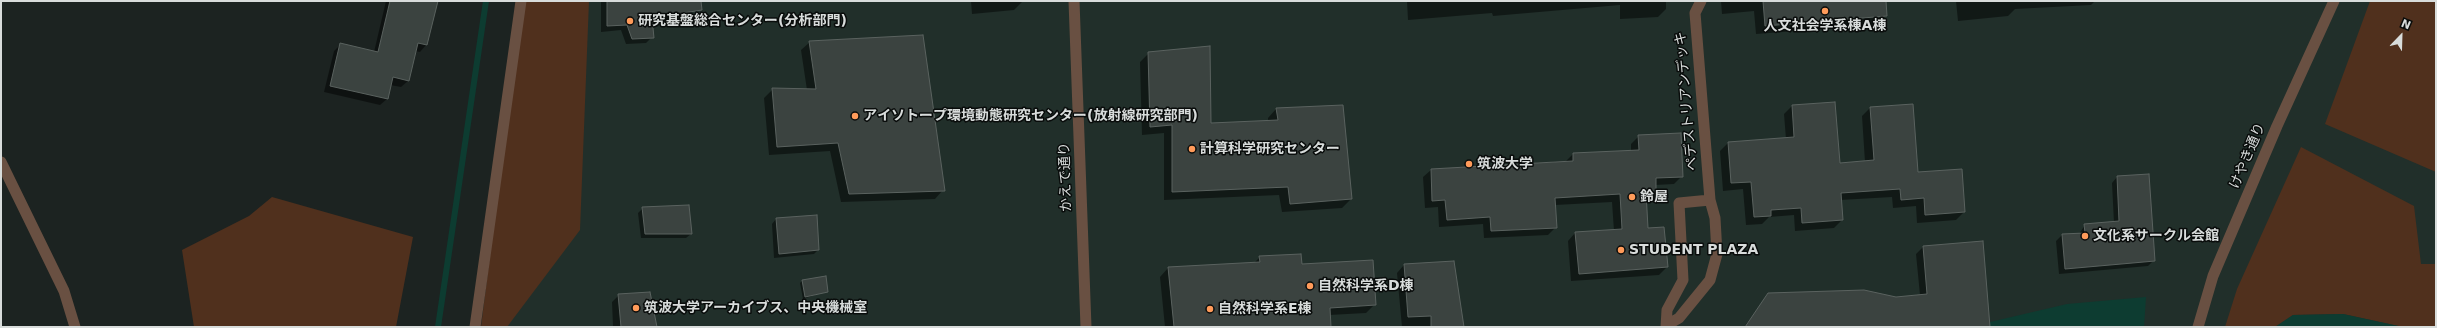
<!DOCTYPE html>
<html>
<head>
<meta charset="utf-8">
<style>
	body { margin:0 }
	#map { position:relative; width:2437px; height:328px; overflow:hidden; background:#1c2321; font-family:"DejaVu Sans",sans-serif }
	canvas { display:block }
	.frame { position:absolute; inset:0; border:2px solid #d8dcdb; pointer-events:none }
	.north { position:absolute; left:2381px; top:16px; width:40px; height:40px; -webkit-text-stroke:3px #090c0b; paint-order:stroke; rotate:23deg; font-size:11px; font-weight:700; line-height:16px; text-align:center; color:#d8dcdb }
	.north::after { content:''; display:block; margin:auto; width:14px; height:18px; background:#d8dcdb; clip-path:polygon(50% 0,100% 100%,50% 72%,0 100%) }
</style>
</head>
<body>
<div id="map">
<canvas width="2437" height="328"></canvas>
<div class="frame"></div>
<div class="north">N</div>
</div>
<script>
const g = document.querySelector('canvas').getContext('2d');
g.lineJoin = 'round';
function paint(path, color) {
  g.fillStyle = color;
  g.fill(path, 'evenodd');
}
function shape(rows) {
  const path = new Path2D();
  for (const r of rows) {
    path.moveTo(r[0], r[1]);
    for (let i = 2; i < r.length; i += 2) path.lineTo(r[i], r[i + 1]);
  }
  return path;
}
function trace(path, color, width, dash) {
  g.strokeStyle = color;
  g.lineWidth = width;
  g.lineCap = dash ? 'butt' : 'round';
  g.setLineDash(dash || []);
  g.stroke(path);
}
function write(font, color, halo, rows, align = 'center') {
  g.font = font + ' "DejaVu Sans","Noto Sans JP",sans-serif';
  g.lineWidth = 3;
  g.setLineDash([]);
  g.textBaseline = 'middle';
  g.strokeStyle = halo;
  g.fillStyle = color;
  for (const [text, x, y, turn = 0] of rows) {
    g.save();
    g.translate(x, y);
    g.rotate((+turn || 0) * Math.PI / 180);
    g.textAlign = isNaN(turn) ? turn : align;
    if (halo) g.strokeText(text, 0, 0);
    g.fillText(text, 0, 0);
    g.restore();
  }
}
const built = shape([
	[522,1,2436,1,2436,327,481,327]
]);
const green = shape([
	[522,1,589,1,580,230,507,327,481,327],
	[2370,1,2436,1,2436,172,2325,124],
	[2301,147,2414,206,2421,264,2436,264,2436,327,2403,327,2343,314,2293,315,2275,327,2225,327,2237,289],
	[272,197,413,237,396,327,194,327,182,250,249,216]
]);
const water = shape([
	[2146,297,2144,327,1990,327,1990,322,2067,304],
	[2343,314,2403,327,2275,327,2293,315]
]);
const shadow = shape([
	[386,1,437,1,426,45,420,52,415,51,408,81,401,87,390,85,387,99,380,105,324,92,334,51,341,44,374,52],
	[601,1,673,1,674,14,668,20,652,23,652,37,646,43,626,44,621,30,601,32],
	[971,1,1022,1,1022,2,1014,10,972,14],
	[1407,1,1666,1,1666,9,1658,17,1620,19,1620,5,1493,16,1492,13,1408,20],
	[1721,1,1885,1,1886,16,1877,25,1756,34,1754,11,1722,14],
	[1956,1,2095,1,2091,5,2015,9,2008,16,1958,21],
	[810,42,943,190,935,199,841,202,830,151,769,155,764,98,773,89,807,90,801,50],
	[1149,53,1210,124,1268,121,1268,118,1276,109,1342,106,1351,199,1342,208,1282,212,1279,195,1164,200,1164,133,1142,135,1140,62],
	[1792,106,1839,164,1865,162,1862,116,1870,108,1917,173,1964,212,1956,220,1917,223,1916,206,1893,208,1892,197,1840,200,1842,220,1834,228,1795,231,1794,215,1769,217,1762,224,1746,225,1743,189,1723,191,1720,151,1728,143,1786,139,1784,114],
	[1639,136,1682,176,1674,184,1655,185,1655,191,1645,199,1647,229,1667,267,1659,275,1571,281,1568,241,1575,233,1614,231,1612,202,1555,205,1556,227,1548,235,1484,238,1483,224,1439,227,1438,207,1425,208,1423,177,1431,170,1566,161,1573,154,1631,151,1631,144],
	[2117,177,2154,260,2148,266,2059,274,2056,241,2062,235,2079,234,2085,225,2114,223,2112,183],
	[643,208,691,234,686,238,641,238,638,213],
	[816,216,818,250,814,254,774,258,772,224,776,219],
	[1982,242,1990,327,1744,327,1769,294,1896,298,1920,295,1916,254,1923,247],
	[1260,257,1375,304,1366,313,1329,315,1330,327,1165,327,1160,277,1168,268,1254,263],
	[1404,265,1463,327,1402,327,1397,273],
	[802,281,827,291,803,299,800,283],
	[619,295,655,327,591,327,613,326,612,302]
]);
const stream = shape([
	[438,327,486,1]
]);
const building = shape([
	[390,1,438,1,427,45,418,43,409,81,393,77,388,99,330,86,340,43,378,52,390,1],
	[607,1,701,1,702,10,652,18,654,38,632,39,627,25,607,26,607,1],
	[1763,1,1886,1,1887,16,1765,26,1763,1],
	[923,35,945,191,849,194,838,143,777,147,772,88,816,89,809,41,923,35],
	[1210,46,1211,123,1278,120,1276,108,1343,105,1352,199,1290,204,1288,187,1172,192,1172,125,1150,127,1148,52,1210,46],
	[1835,102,1840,163,1874,160,1870,107,1913,104,1918,172,1962,169,1965,212,1925,215,1924,198,1901,200,1900,189,1841,193,1843,220,1802,223,1801,208,1771,210,1771,216,1754,217,1751,182,1731,183,1728,142,1794,137,1792,105,1835,102],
	[1681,133,1683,177,1656,178,1656,191,1646,192,1648,228,1664,227,1668,267,1579,274,1575,232,1622,229,1620,194,1555,198,1557,228,1491,231,1490,217,1447,220,1445,200,1432,201,1431,169,1573,161,1573,153,1639,150,1638,135,1681,133],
	[2149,174,2155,261,2065,269,2062,234,2085,233,2084,224,2119,221,2117,176,2149,174],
	[689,205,692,234,645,234,642,207,689,205],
	[817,215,819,250,779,254,776,218,817,215],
	[1983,241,1990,327,1745,327,1768,293,1864,290,1896,297,1927,294,1923,246,1983,241],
	[1301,254,1302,264,1373,260,1376,305,1330,308,1331,327,1174,327,1168,267,1260,262,1259,256,1301,254],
	[1454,261,1464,327,1431,327,1431,316,1408,317,1404,264,1454,261],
	[826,276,828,292,805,297,802,280,826,276],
	[650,292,657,327,621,327,618,294,650,292]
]);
const pedestrian = shape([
	[1667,325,1679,318,1710,280,1717,254,1715,218,1710,200],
	[1666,327,1667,310,1683,280,1679,203,1710,200,1695,13,1701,1]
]);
const minor = shape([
	[1,162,64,291,75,327],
	[475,327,521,1]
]);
const tertiary = shape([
	[1074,1,1086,327],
	[2198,327,2213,276,2277,126,2334,1]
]);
const markers = [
	[1825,11,4,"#ff9b5a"],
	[630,21,4,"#ff9b5a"],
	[855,116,4,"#ff9b5a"],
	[1192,149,4,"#ff9b5a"],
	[1469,164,4,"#ff9b5a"],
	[1632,197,4,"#ff9b5a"],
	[2085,236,4,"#ff9b5a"],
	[1621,250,4,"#ff9b5a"],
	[1310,286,4,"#ff9b5a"],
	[636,308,4,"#ff9b5a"],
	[1210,309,4,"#ff9b5a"]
];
const poiNames = [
	["研究基盤総合センター(分析部門)",638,21],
	["人文社会学系棟A棟",1825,26,"center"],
	["アイソトープ環境動態研究センター(放射線研究部門)",863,116],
	["計算科学研究センター",1200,149],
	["筑波大学",1477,164],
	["鈴屋",1640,197],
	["文化系サークル会館",2093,236],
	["STUDENT PLAZA",1629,250],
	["自然科学系D棟",1318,286],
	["筑波大学アーカイブス、中央機械室",644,308],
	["自然科学系E棟",1218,309]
];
const streetNames = [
	["ペデストリアンデッキ",1687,101,-95],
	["けやき通り",2248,156,-67],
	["かえで通り",1066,177,-92]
];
paint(built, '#212f2a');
paint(green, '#50301d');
paint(water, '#0d3c31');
paint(shadow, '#0007');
trace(stream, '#0d3c31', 6);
paint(building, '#3b4340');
trace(building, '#5a625f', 1);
trace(pedestrian, '#695042', 11);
trace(minor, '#695042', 11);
trace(tertiary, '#695042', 11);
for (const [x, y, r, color] of markers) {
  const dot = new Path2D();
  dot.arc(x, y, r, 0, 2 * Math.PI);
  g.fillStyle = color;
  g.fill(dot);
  trace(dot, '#090c0b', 1.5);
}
write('bold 14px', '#d8dcdb', '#090c0b', poiNames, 'left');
write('14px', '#d8dcdb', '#090c0b', streetNames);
</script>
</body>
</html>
